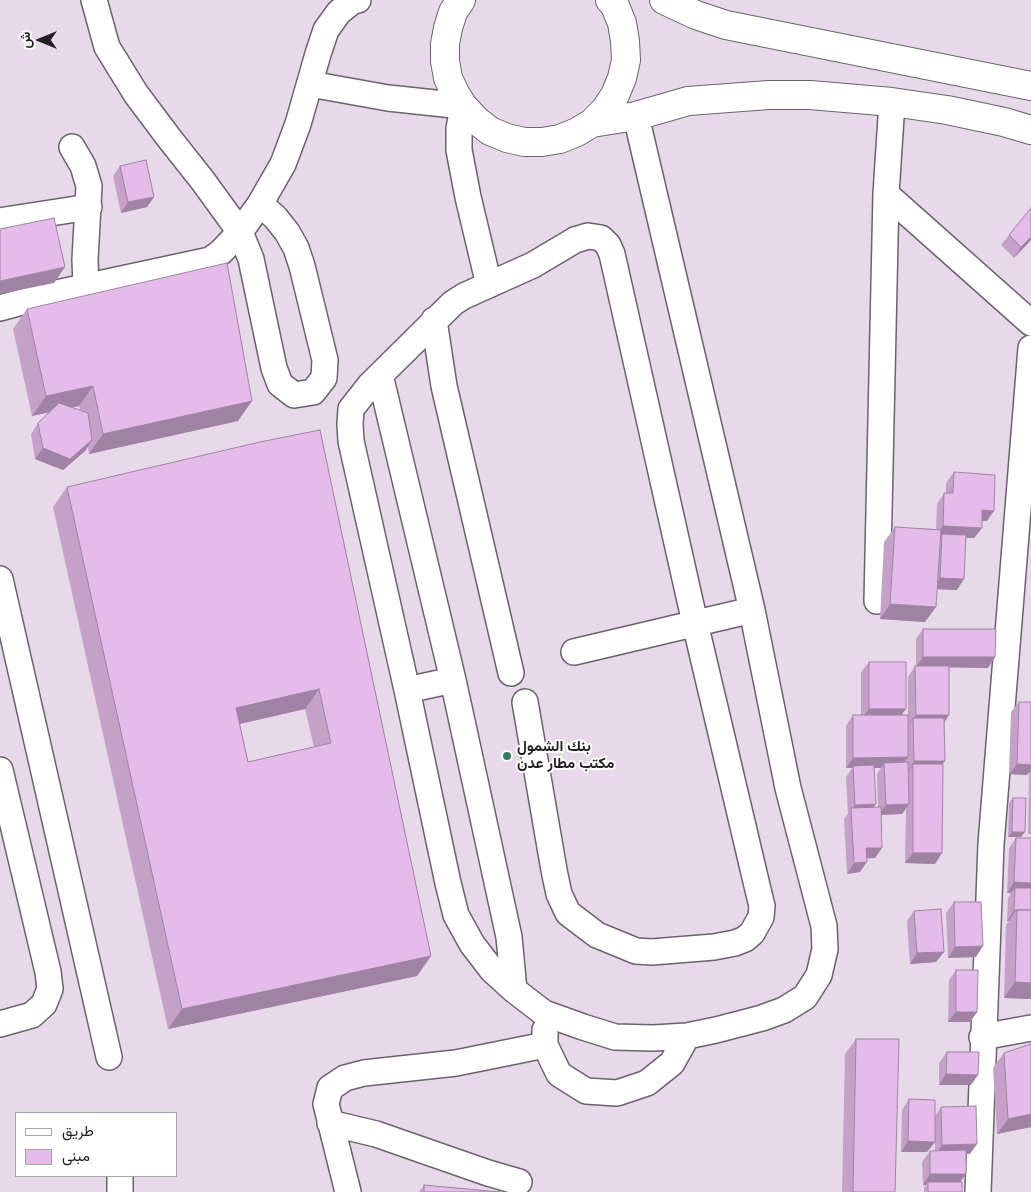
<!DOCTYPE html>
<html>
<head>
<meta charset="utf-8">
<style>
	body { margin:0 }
	#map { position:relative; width:1031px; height:1192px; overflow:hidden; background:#e8d9ea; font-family:"Noto Sans",Vazirmatn,sans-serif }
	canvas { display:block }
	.legend { position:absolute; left:15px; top:1112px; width:162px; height:65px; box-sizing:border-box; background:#fff; border:1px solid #a7a5a7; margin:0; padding:6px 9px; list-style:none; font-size:15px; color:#241e24 }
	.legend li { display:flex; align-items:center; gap:10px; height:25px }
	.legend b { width:25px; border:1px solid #a7a5a7 }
	.north { position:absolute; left:15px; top:15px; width:50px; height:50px; -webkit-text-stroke:4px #fff; paint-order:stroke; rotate:270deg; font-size:14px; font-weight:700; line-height:20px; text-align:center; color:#241e24 }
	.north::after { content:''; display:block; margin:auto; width:18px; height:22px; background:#241e24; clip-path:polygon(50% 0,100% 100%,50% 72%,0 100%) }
</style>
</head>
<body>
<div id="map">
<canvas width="1031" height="1192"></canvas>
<ul class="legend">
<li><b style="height:6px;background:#fff"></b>طريق</li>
<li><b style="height:14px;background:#e5bbea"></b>مبنى</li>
</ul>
<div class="north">ش</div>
</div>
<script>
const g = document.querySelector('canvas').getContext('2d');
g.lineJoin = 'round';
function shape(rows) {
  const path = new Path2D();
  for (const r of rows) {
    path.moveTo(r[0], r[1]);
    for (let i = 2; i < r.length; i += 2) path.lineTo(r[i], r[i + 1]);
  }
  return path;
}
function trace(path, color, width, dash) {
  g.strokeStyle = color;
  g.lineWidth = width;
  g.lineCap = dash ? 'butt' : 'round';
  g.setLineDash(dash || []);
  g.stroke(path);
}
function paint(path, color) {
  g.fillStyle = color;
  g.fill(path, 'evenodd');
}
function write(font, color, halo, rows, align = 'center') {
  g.font = font + ' "Noto Sans",Vazirmatn,sans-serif';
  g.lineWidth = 4;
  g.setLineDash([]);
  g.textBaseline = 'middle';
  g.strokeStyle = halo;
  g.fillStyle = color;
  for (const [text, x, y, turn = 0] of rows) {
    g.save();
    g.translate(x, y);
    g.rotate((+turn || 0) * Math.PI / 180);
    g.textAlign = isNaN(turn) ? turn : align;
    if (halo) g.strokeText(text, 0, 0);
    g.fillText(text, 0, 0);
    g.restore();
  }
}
const minor = shape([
	[94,0,107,47,136,94,169,138,203,181,240,232,251,259,274,368,280,384,294,395,313,392,324,378,325,360,302,266,296,248,287,232,275,217,260,204],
	[310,84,388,98,463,106,459,129,459,150,468,197,489,285],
	[72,147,83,166,89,186,85,260,86,286],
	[886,194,1031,323],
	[0,221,89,207],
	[0,308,52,294,210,260,221,252,240,232,260,204,283,164,298,124,318,54,326,30,339,12,353,1,358,0],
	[434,320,444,386,511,673],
	[380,375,453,680,509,937,514,990],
	[0,579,109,1057],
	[877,601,886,194,892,102],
	[574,652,752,610],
	[407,690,453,680],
	[525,702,554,870,559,894,568,913,597,935,636,951,652,952,714,947,735,943,745,939,752,933,761,917,762,906,759,894,695,623,612,254,608,245,601,238,588,236,575,240,533,265,464,296,453,303,370,385,351,409,350,424,351,441,407,690,448,883,456,915,472,944,492,970,514,990,544,1013,583,1027,615,1037,653,1038,687,1036,716,1030,762,1018,784,1010,805,997,819,975,825,949,824,926,788,788,752,610,636,116],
	[0,770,48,972,50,989,44,1004,32,1015,0,1024],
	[545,1030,545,1045,559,1074,586,1091,617,1093,647,1083,672,1063,687,1036],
	[982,1037,1031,1028],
	[330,1123,376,1134,488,1173,519,1182],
	[120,1192,120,1176],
	[348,1192,326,1104,330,1088,345,1078,364,1073,456,1063,545,1045],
	[978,1192,991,844,1031,348]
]);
const major = shape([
	[461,0,453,12,448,28,445,44,445,61,448,78,455,93,463,106,476,120,490,131,507,138,524,142,542,142,560,139,577,132,592,123,605,110,615,95,622,78,626,60,625,41,622,23,615,6,610,0],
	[664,0,696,15,726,25,1031,86],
	[592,123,636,116,688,101,769,95,810,95,892,102,947,110,1004,122,1031,130]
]);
const wall = shape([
	[120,166,154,197,147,207,121,213,113,176],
	[1009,235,1031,240,1014,258,1001,245],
	[27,309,238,421,89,454,88,447,85,451,63,470,35,459,31,434,38,423,49,412,32,416,13,329],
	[79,406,80,410,72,407],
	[320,430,431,956,417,976,168,1029,53,507,67,487],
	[305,709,314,747,248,762,240,724],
	[954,472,987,521,982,521,982,528,974,538,966,538,957,590,937,589,925,622,880,619,884,542,895,527,936,529,937,504,944,493,946,493,946,483],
	[923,629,988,668,949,667,944,723,942,764,935,864,905,863,906,809,902,814,881,815,875,858,867,858,860,872,847,874,844,819,848,814,846,777,852,768,846,768,846,726,853,715,861,715,861,672,869,662,906,709,901,715,908,715,908,677,915,666,916,666,916,639],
	[874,768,881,768,877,774,878,807,874,807],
	[1019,702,1031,702,1031,834,1028,834,1029,772,1027,775,1009,774,1011,712],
	[1013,798,1021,837,1008,837,1009,803],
	[1016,838,1031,838,1031,999,1004,998,1006,925,1009,921,1007,921,1008,898,1011,893,1007,893,1009,848],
	[954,902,976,957,948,958,946,913],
	[914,911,936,962,910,964,907,921],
	[956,970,977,1012,970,1022,948,1022,949,980],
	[856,1039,895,1192,842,1192,845,1054],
	[947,1052,971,1085,939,1085,939,1063],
	[1004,1053,1031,1127,997,1134,993,1068],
	[909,1099,935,1116,941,1107,970,1154,966,1154,960,1182,962,1192,924,1192,924,1188,926,1185,923,1185,922,1162,930,1151,935,1151,935,1141,927,1152,901,1152,902,1110],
	[424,1185,500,1192,419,1192]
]);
const shadedWall = shape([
	[154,197,147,207,121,213,128,202],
	[1031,237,1031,240,1014,258,1021,247],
	[65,267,54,283,0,294,0,281],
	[93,386,79,406,32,416,46,396],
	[252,401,238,421,89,454,103,434],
	[92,440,85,451,63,470,35,459,43,448],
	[982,510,994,511,987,521,974,520],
	[943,526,982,528,974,538,942,537,942,534,940,537,935,537],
	[940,578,964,579,957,590,933,589],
	[890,604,936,607,925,622,880,619],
	[923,657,995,657,988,668,916,667],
	[319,689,305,709,222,728,236,708],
	[869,709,906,709,898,719,861,719],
	[916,715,949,715,942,726,913,718,908,726],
	[908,757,901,768,884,763,881,768,853,768,853,766,852,768,846,768,853,758],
	[914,761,945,761,937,772,913,764,908,772,907,772],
	[1017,764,1031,765,1031,770,1027,775,1009,774],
	[876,804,869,814,851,810,855,805],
	[909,804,902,814,878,815,886,805],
	[1012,832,1025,832,1021,837,1008,837],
	[866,848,882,848,875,858,858,859],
	[913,853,942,853,935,864,905,863],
	[867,862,860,872,847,874,854,863],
	[1014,882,1031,883,1031,894,1015,888,1011,893,1007,893],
	[1014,910,1016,910,1009,921,1007,921],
	[983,946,976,957,948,958,955,947],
	[944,952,936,962,910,964,917,953],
	[431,956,417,976,168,1029,182,1009],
	[1015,982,1031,983,1031,999,1004,998],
	[956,1012,977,1012,970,1022,948,1022],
	[946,1074,978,1075,971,1085,939,1085],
	[1031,1114,1031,1127,997,1134,1008,1119],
	[908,1141,935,1142,927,1152,901,1152],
	[977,1144,970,1154,935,1155,942,1145],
	[930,1174,966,1174,959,1184,928,1182,926,1185,923,1185]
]);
const building = shape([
	[146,160,154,197,128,202,120,166,146,160],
	[1031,208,1031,237,1021,247,1009,235,1031,208],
	[54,218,65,267,0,281,0,229,54,218],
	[227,263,252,401,103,434,93,386,46,396,27,309,227,263],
	[59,403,88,413,92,440,70,459,43,448,38,423,59,403],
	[320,430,431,956,182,1009,67,487,260,442,320,430],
	[319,689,331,743,248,762,236,708,319,689],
	[954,472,995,475,994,511,982,510,982,528,943,526,944,493,953,493,954,472],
	[895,527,941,530,936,607,890,604,895,527],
	[942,534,966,535,964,579,940,578,942,534],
	[923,629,996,629,995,657,923,657,923,629],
	[869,662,906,662,906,709,869,709,869,662],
	[915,666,949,666,949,715,916,715,915,666],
	[1019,702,1031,702,1031,765,1017,764,1019,702],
	[853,715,908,715,908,757,853,758,853,715],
	[913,718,944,718,945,761,914,761,913,718],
	[908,762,909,804,886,805,884,763,908,762],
	[913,764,943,764,942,853,913,853,913,764],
	[874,765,876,804,855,805,853,766,874,765],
	[1013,798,1026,798,1025,832,1012,832,1013,798],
	[881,807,882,848,866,848,867,862,854,863,851,808,881,807],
	[1016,838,1031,838,1031,883,1014,882,1016,838],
	[1015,888,1031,888,1031,910,1014,910,1015,888],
	[954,902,981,902,983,946,955,947,954,902],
	[941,909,944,952,917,953,914,911,941,909],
	[1017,910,1031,910,1031,983,1015,982,1017,910],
	[956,970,978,970,977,1012,956,1012,956,970],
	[856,1039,899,1039,895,1192,853,1192,856,1039],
	[1031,1044,1031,1114,1008,1119,1004,1053,1031,1044],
	[947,1052,979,1052,978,1075,946,1074,947,1052],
	[909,1099,935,1100,935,1142,908,1141,909,1099],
	[976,1106,977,1144,942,1145,941,1107,976,1106],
	[966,1150,966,1174,930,1174,930,1151,966,1150],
	[928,1182,962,1182,962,1192,928,1192,928,1182],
	[424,1185,500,1192,424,1192,424,1185]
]);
const markers = [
	[507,756,5,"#387866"]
];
const poiNames = [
	["بنك الشمول",517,747],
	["مكتب مطار عدن",517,764]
];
trace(minor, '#6d616f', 28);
trace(major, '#6d616f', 30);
trace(minor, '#fff', 25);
trace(major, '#fff', 28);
paint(wall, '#c5a1c9');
paint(shadedWall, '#a083a4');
paint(building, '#e5bbea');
trace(building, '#a083a4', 1);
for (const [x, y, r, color] of markers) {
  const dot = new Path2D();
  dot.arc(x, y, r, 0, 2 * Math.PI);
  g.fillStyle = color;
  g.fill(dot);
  trace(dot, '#fff', 2);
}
write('bold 15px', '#241e24', '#fff', poiNames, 'left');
</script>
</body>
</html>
